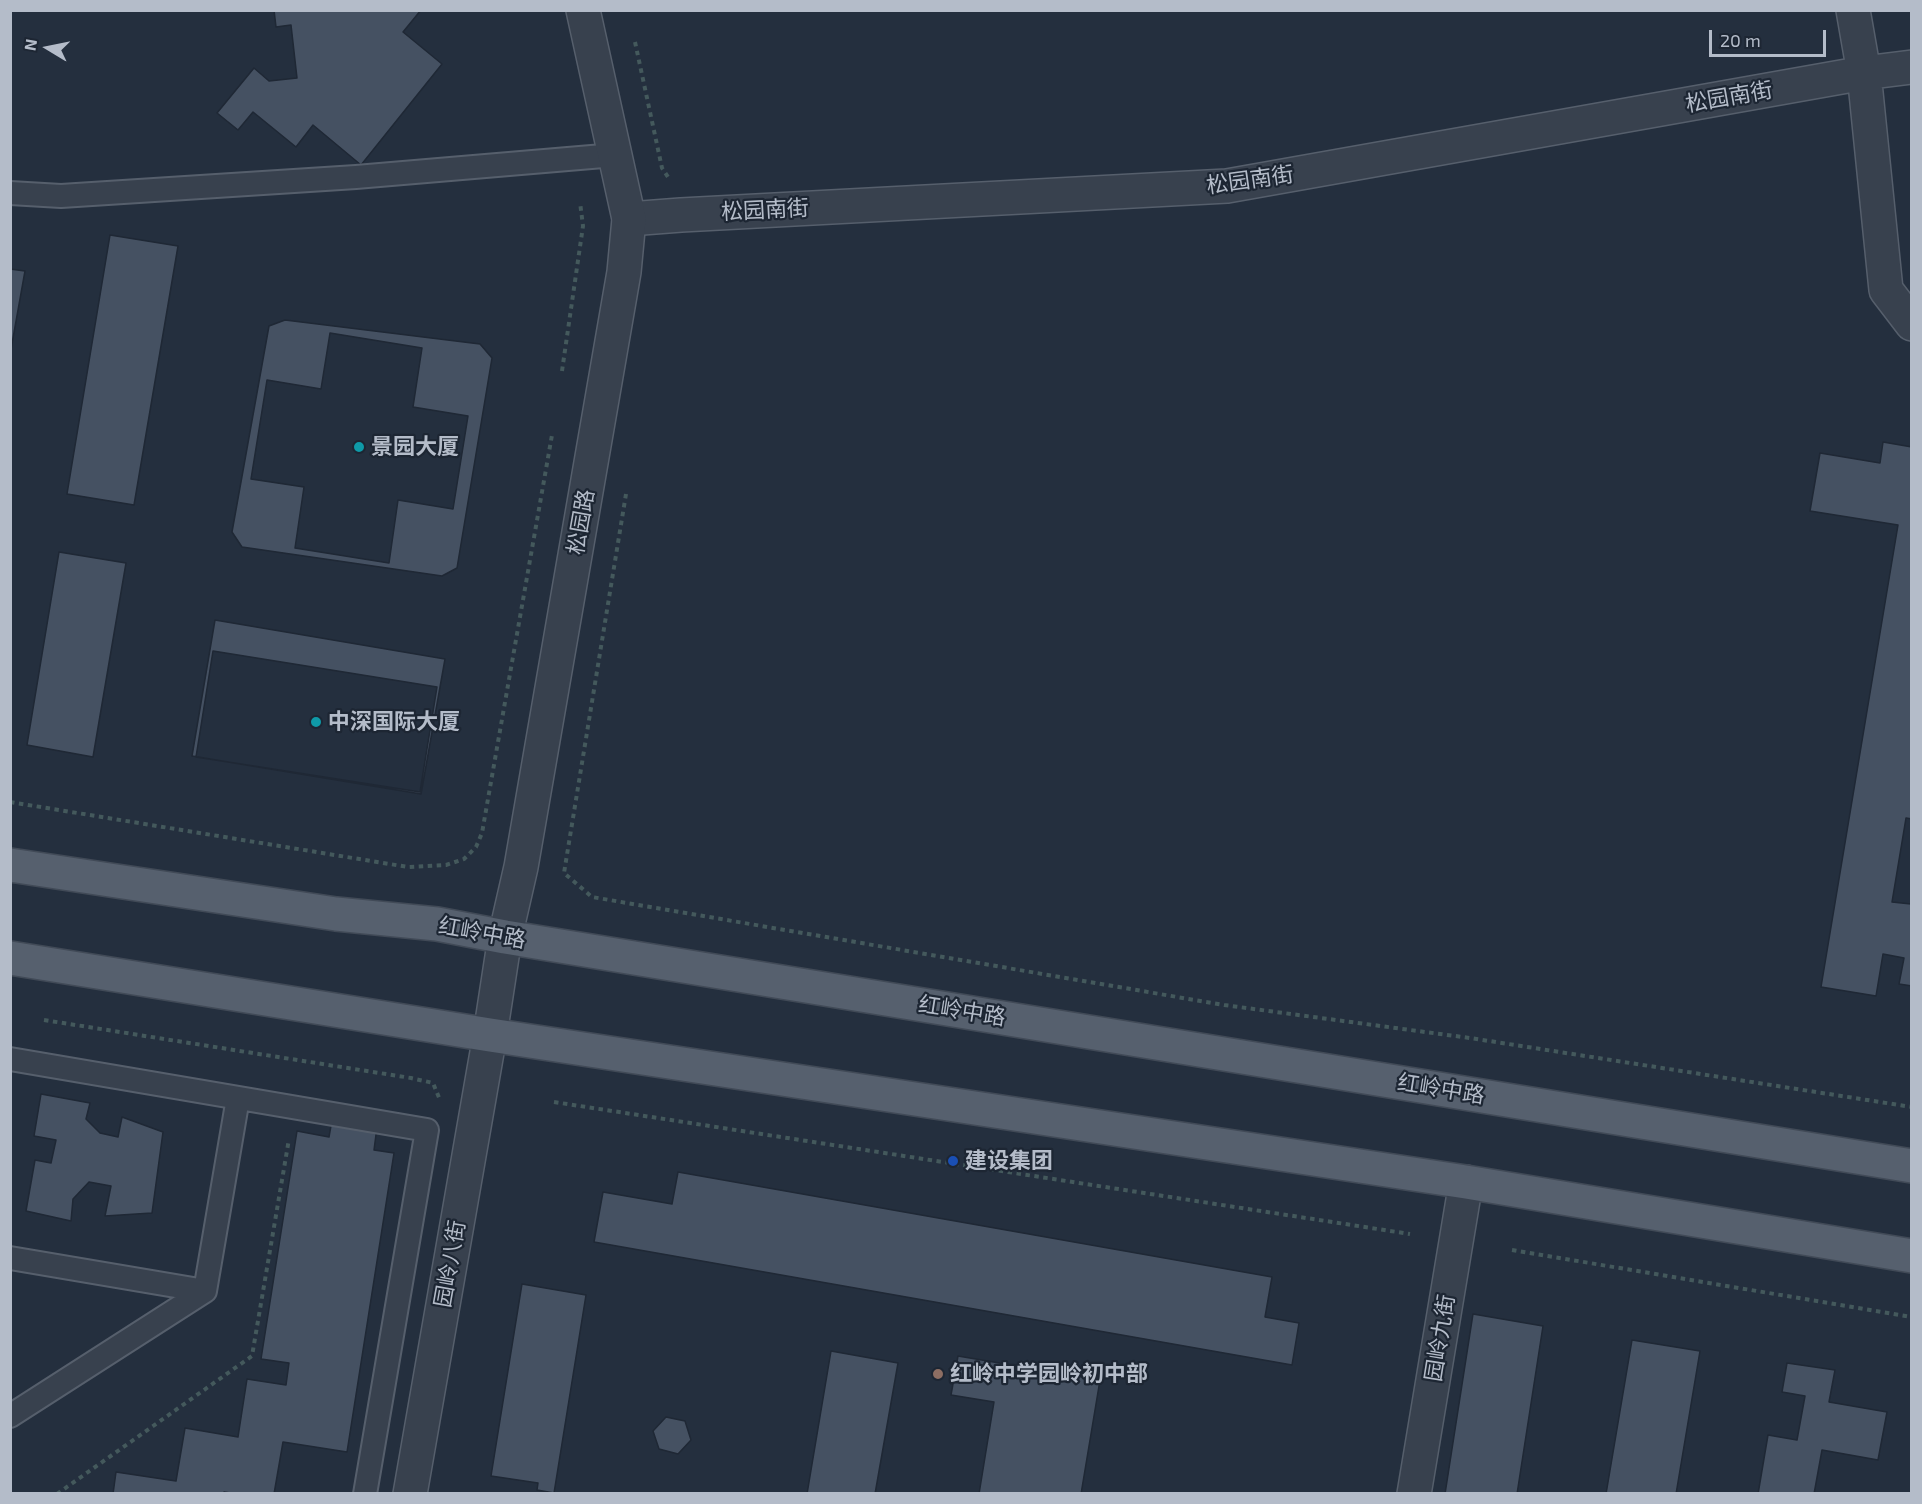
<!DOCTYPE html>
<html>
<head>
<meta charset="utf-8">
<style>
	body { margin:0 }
	#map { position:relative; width:1922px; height:1504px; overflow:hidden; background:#242f3e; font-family:"Exo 2",sans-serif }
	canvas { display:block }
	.frame { position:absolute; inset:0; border:12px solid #b4bcc9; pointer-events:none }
	.north { position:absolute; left:18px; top:18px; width:60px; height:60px; -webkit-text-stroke:4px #1d2633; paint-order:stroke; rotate:280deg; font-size:16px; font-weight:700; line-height:24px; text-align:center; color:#b4bcc9 }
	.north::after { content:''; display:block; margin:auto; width:21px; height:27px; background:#b4bcc9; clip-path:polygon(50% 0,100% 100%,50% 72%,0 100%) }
	.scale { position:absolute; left:1709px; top:30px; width:117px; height:27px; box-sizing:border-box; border:3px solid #b4bcc9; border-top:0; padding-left:8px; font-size:18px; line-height:21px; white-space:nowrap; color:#b4bcc9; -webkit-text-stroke:4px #1d2633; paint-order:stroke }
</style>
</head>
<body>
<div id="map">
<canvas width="1922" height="1504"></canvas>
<div class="frame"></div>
<div class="north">N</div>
<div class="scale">20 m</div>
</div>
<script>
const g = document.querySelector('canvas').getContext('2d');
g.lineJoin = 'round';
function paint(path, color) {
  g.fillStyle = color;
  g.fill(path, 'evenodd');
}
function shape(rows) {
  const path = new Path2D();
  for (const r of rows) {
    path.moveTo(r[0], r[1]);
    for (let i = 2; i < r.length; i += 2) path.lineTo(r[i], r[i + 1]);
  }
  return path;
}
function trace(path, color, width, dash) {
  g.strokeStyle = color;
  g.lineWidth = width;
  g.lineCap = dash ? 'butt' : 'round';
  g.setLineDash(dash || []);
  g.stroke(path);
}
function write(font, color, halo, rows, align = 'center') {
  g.font = font + ' "Exo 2","Noto Sans SC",sans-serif';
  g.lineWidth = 4.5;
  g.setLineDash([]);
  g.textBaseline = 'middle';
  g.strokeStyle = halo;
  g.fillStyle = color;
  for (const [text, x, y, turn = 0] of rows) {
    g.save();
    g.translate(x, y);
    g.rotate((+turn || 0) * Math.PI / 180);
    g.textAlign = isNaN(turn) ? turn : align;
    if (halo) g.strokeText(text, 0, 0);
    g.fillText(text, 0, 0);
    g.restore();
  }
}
const building = shape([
	[274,10,421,10,403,32,442,64,361,165,313,125,296,147,253,112,238,130,217,113,254,68,269,81,297,78,291,25,276,27,274,10],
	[110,235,178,246,134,505,67,494,110,235],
	[10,269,25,271,10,355,10,269],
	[285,320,480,344,492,358,457,568,442,576,242,547,232,532,269,326,285,320],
	[330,333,422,348,413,407,468,416,453,509,398,500,389,563,295,548,304,487,251,479,267,380,321,389,330,333],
	[1883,442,1912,447,1912,819,1906,818,1892,902,1911,904,1912,901,1912,986,1899,984,1904,958,1883,954,1876,996,1821,987,1898,525,1810,511,1820,453,1880,463,1883,442],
	[59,552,126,563,93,757,27,745,59,552],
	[215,620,445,659,421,794,192,756,215,620],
	[213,651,437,687,420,792,196,757,213,651],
	[41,1094,90,1103,86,1119,100,1133,118,1137,122,1117,163,1132,152,1213,105,1216,111,1186,89,1182,73,1199,71,1221,26,1211,35,1160,51,1163,56,1140,34,1136,41,1094],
	[332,1120,377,1127,374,1150,394,1153,347,1452,283,1442,274,1494,237,1494,224,1492,224,1494,113,1494,116,1472,176,1481,185,1428,238,1437,247,1379,286,1385,289,1363,261,1359,297,1131,329,1137,332,1120],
	[678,1172,1272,1277,1265,1317,1299,1323,1292,1365,594,1242,603,1192,672,1204,678,1172],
	[522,1284,586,1295,554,1493,537,1490,538,1483,491,1476,522,1284],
	[1473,1314,1543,1326,1517,1494,1445,1494,1473,1314],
	[1632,1340,1700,1351,1676,1494,1606,1494,1632,1340],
	[831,1351,898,1363,875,1494,807,1494,831,1351],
	[958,1356,1100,1380,1081,1494,979,1494,994,1402,951,1395,958,1356],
	[1787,1363,1835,1370,1829,1402,1887,1412,1878,1460,1822,1450,1814,1494,1758,1494,1768,1435,1797,1440,1805,1396,1782,1392,1787,1363],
	[666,1417,685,1421,691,1440,678,1454,659,1449,653,1431,666,1417]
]);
const path = shape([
	[635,42,662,168,670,180],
	[562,371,583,226,580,202],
	[626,494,564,873,592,897,1224,1005,1470,1038,1912,1107],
	[10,802,408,867,446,865,464,859,476,847,482,833,552,435],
	[44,1020,411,1078,433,1083,440,1100],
	[554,1102,1410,1234],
	[1512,1250,1912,1317],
	[57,1494,252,1356,289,1139]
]);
const service = shape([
	[10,193,61,196,356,177,615,155],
	[10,1059,427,1130,365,1494],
	[10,1258,205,1291],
	[10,1416,205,1291,238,1098]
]);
const minor = shape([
	[1853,10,1864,73,1886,290,1912,324],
	[629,219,681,215,1227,186,1864,73,1912,67],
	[1414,1494,1466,1182]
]);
const tertiary = shape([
	[410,1494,490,1035,505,937,521,867,624,272,629,219,583,10]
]);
const primary = shape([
	[10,865,336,914,437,924,505,937,1912,1166],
	[10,958,490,1035,1466,1182,1912,1256]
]);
const markers = [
	[359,447,6,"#0f9aa8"],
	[316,722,6,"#0f9aa8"],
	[953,1161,6,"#1a4fb4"],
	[938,1374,6,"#8d6e63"]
];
const streetNames = [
	["松园南街",1729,97,-10],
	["松园南街",1250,180,-8],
	["松园南街",765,210,-3],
	["松园路",581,522,-80],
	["红岭中路",482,933,10],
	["红岭中路",962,1011,9],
	["红岭中路",1441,1089,9],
	["园岭八街",450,1264,-80],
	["园岭九街",1440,1338,-81]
];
const poiNames = [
	["景园大厦",371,447],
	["中深国际大厦",328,722],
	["建设集团",965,1161],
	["红岭中学园岭初中部",950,1374]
];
paint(building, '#455162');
trace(building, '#1f2835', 1.5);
trace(service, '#565f6c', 26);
trace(minor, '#565f6c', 36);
trace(tertiary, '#565f6c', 36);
trace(primary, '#414a57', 36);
trace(path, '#44595c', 4, [4.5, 4.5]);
trace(service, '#38414e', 22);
trace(minor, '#38414e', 33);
trace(tertiary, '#38414e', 33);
trace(primary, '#56606e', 33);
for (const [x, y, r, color] of markers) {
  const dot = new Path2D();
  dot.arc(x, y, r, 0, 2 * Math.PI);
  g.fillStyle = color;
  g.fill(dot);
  trace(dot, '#1d2633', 2);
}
write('22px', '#b4bcc9', '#1d2633', streetNames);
write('bold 22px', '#b4bcc9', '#1d2633', poiNames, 'left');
</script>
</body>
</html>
